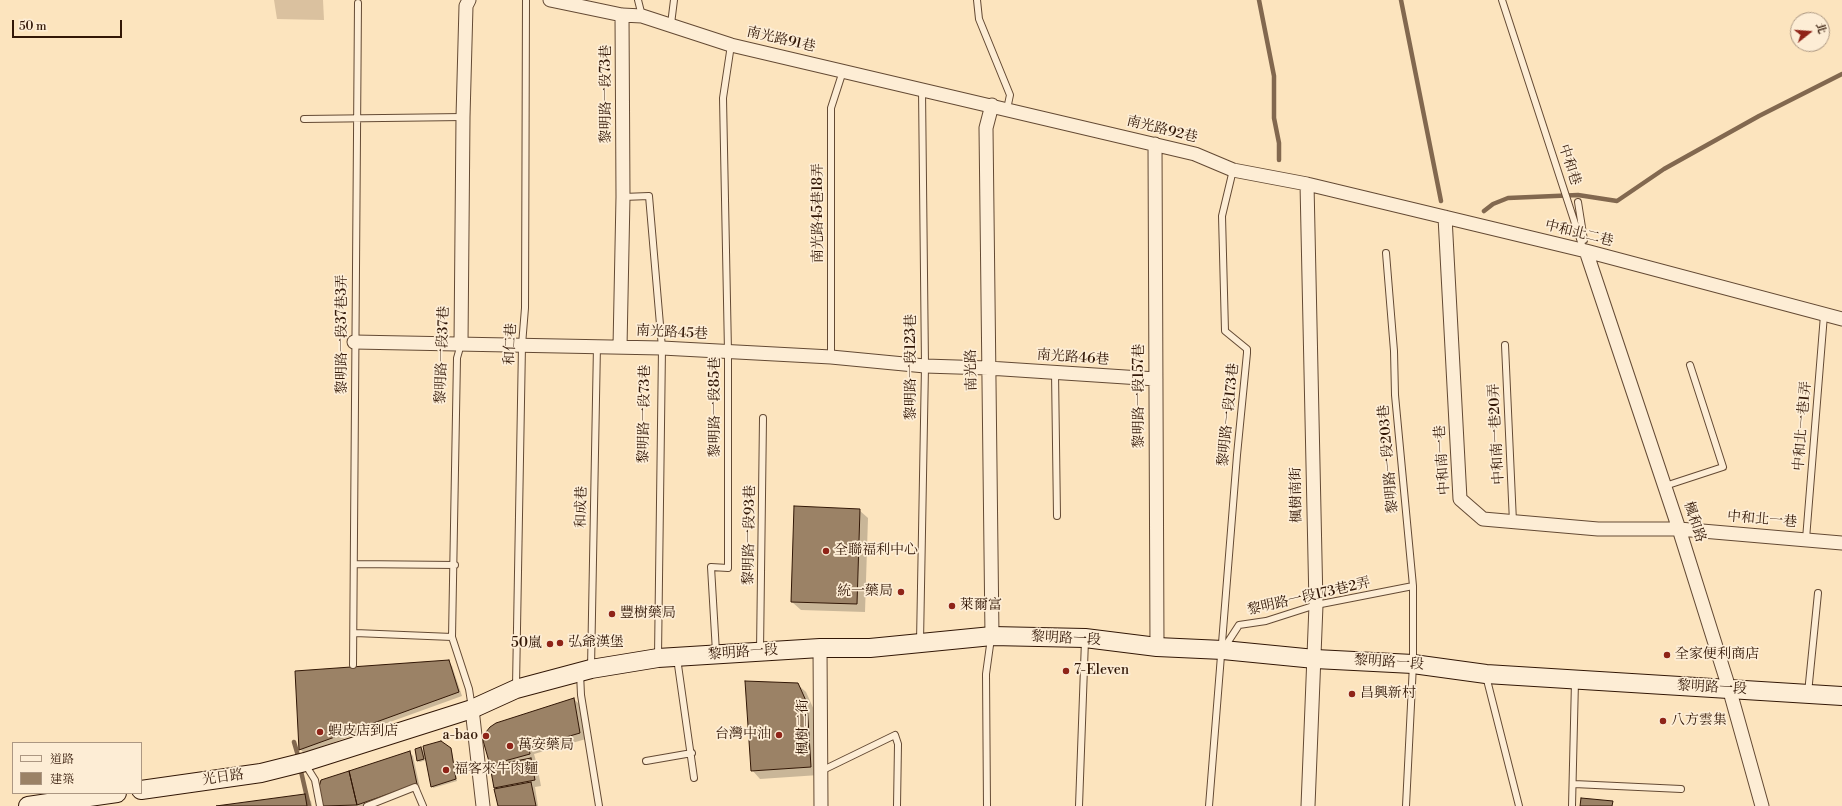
<!DOCTYPE html>
<html>
<head>
<meta charset="utf-8">
<style>
	body { margin:0 }
	#map { position:relative; width:1842px; height:806px; overflow:hidden; background:#fce4be; font-family:"Libre Bodoni","Noto Serif TC",serif }
	canvas { display:block }
	.legend { position:absolute; left:12px; top:742px; width:130px; height:52px; box-sizing:border-box; background:#fdedd5; border:1px solid #ac9782; margin:0; padding:5px 7px; list-style:none; font-size:12px; color:#321706 }
	.legend li { display:flex; align-items:center; gap:8px; height:20px }
	.legend b { width:20px; border:1px solid #ac9782 }
	.north { position:absolute; left:1790px; top:12px; width:40px; height:40px; box-sizing:border-box; background:#fdedd5; border:1px solid #ac9782; border-radius:50%; rotate:73deg; font-size:11px; font-weight:700; line-height:16px; text-align:center; color:#321706 }
	.north::after { content:''; display:block; margin:auto; width:14px; height:18px; background:#8f2418; clip-path:polygon(50% 0,100% 100%,50% 72%,0 100%) }
	.scale { position:absolute; left:12px; top:20px; width:110px; height:18px; box-sizing:border-box; border:2px solid #321706; border-top:0; padding-left:5px; font-size:12px; line-height:14px; white-space:nowrap; color:#321706; -webkit-text-stroke:3px #fdedd5; paint-order:stroke }
</style>
</head>
<body>
<div id="map">
<canvas width="1842" height="806"></canvas>
<ul class="legend">
<li><b style="height:5px;background:#fdedd5"></b>道路</li>
<li><b style="height:11px;background:#9b8266"></b>建築</li>
</ul>
<div class="north">北</div>
<div class="scale">50 m</div>
</div>
<script>
const g = document.querySelector('canvas').getContext('2d');
g.lineJoin = 'round';
function paint(path, color) {
  g.fillStyle = color;
  g.fill(path, 'evenodd');
}
function shape(rows) {
  const path = new Path2D();
  for (const r of rows) {
    path.moveTo(r[0], r[1]);
    for (let i = 2; i < r.length; i += 2) path.lineTo(r[i], r[i + 1]);
  }
  return path;
}
function trace(path, color, width, dash) {
  g.strokeStyle = color;
  g.lineWidth = width;
  g.lineCap = dash ? 'butt' : 'round';
  g.setLineDash(dash || []);
  g.stroke(path);
}
function write(font, color, halo, rows, align = 'center') {
  g.font = font + ' "Libre Bodoni","Noto Serif TC",serif';
  g.lineWidth = 3.5;
  g.setLineDash([]);
  g.textBaseline = 'middle';
  g.strokeStyle = halo;
  g.fillStyle = color;
  for (const [text, x, y, turn = 0] of rows) {
    g.save();
    g.translate(x, y);
    g.rotate((+turn || 0) * Math.PI / 180);
    g.textAlign = isNaN(turn) ? turn : align;
    if (halo) g.strokeText(text, 0, 0);
    g.fillText(text, 0, 0);
    g.restore();
  }
}
const green = shape([
	[274,0,323,0,324,20,277,19]
]);
const shadow = shape([
	[859,510,868,518,865,612,801,610,792,602],
	[448,662,452,666,462,696,304,753,300,749],
	[797,684,806,692,815,712,819,775,760,779,752,770],
	[574,699,580,705,586,739,534,754,536,761,533,761,537,765,541,786,535,787,538,806,499,806,497,790,483,737,484,734,496,724],
	[421,748,425,752,450,749,452,751,457,781,433,788,426,760,420,762,418,761,416,749],
	[409,752,413,756,420,788,368,806,324,806,320,787],
	[305,795,311,801,312,806,224,806]
]);
const stream = shape([
	[1259,0,1274,76,1274,118,1279,143,1279,160],
	[1401,0,1441,201],
	[1484,211,1493,204,1508,198,1578,195,1617,201,1664,169,1759,116,1842,74],
	[294,742,299,759],
	[300,767,309,806]
]);
const building = shape([
	[794,506,860,509,857,604,791,602,794,506],
	[449,660,459,692,299,750,295,671,449,660],
	[745,681,798,683,807,703,811,767,751,771,745,681],
	[574,698,580,733,529,748,530,754,490,765,482,737,490,727,496,723,574,698],
	[441,741,451,748,456,779,431,787,423,746,441,741],
	[421,747,424,759,417,761,415,749,421,747],
	[410,751,417,784,357,805,349,771,410,751],
	[531,758,535,780,494,788,490,766,531,758],
	[349,771,357,805,323,806,319,787,321,780,349,771],
	[531,782,536,806,498,806,494,789,531,782],
	[305,794,307,806,216,806,305,794],
	[1581,798,1613,801,1612,806,1580,806,1581,798]
]);
const service = shape([
	[638,0,642,16],
	[977,0,979,19,1010,95,1007,109],
	[1502,0,1583,248],
	[671,24,674,0],
	[304,119,463,117],
	[623,197,649,196,662,348,658,656],
	[1578,202,1584,240],
	[1386,253,1394,351,1395,395,1413,586,1413,664,1406,806],
	[461,344,457,358,452,637,469,689,472,708],
	[1505,345,1513,522],
	[831,357,831,108,843,71],
	[1055,372,1057,516],
	[1665,486,1723,467,1690,365],
	[1806,539,1824,315],
	[354,564,455,565],
	[355,633,452,637],
	[920,642,925,366,922,90],
	[1224,648,1239,625,1266,621,1316,605,1413,586],
	[760,651,763,418],
	[716,652,711,567,728,568,728,352,723,98,731,45],
	[677,658,694,778],
	[353,665,358,3],
	[591,668,597,345],
	[580,673,581,695,599,806],
	[1486,676,1519,806],
	[516,686,522,345,525,308,526,0],
	[1808,693,1818,593],
	[646,761,692,753],
	[305,764,315,780,320,806],
	[821,771,895,735,898,744,897,806],
	[1574,784,1681,789],
	[367,806,415,787,423,806],
	[987,806,986,674,991,638],
	[1079,806,1085,640],
	[1209,806,1237,455,1247,353,1247,349,1225,331,1222,216,1233,170],
	[1572,806,1575,681]
]);
const minor = shape([
	[550,0,622,15,642,16,731,45,1195,154,1233,170,1307,184,1586,251,1842,319],
	[1155,144,1157,647],
	[1307,184,1316,605,1308,806],
	[1445,217,1460,499,1483,519,1598,529,1679,529,1842,543],
	[1586,251,1679,529,1729,688,1762,806],
	[354,342,662,348,831,357,925,366,988,368,1156,379],
	[461,343,463,117,466,6,469,0],
	[620,347,623,197,622,15],
	[992,636,986,128,992,105],
	[820,648,821,806],
	[472,709,483,806]
]);
const secondary = shape([
	[141,790,261,773,305,762,472,709,516,689,591,669,658,658,820,648,870,648,992,636,1085,638,1157,647,1223,650,1315,659,1413,664,1486,674,1842,696],
	[28,806,117,793]
]);
const markers = [
	[826,551,4,"#8f2418"],
	[901,592,4,"#8f2418"],
	[952,606,4,"#8f2418"],
	[612,614,4,"#8f2418"],
	[560,643,4,"#8f2418"],
	[550,644,4,"#8f2418"],
	[1667,655,4,"#8f2418"],
	[1066,671,4,"#8f2418"],
	[1352,694,4,"#8f2418"],
	[1663,721,4,"#8f2418"],
	[320,732,4,"#8f2418"],
	[779,735,4,"#8f2418"],
	[486,736,4,"#8f2418"],
	[510,746,4,"#8f2418"],
	[446,770,4,"#8f2418"]
];
const streetNames = [
	["南光路91巷",781,40,13],
	["黎明路一段73巷",607,94,-90],
	["南光路92巷",1162,130,14],
	["中和巷",1569,165,72],
	["南光路45巷18弄",819,213,-90],
	["中和北二巷",1579,234,14],
	["南光路45巷",672,333,3],
	["黎明路一段37巷3弄",343,334,-90],
	["和仁巷",511,344,-87],
	["黎明路一段37巷",443,355,-88],
	["南光路46巷",1073,358,4],
	["黎明路一段123巷",912,367,-90],
	["南光路",972,370,-91],
	["黎明路一段157巷",1140,396,-90],
	["黎明路一段85巷",716,407,-90],
	["黎明路一段73巷",645,414,-89],
	["黎明路一段173巷",1229,415,-84],
	["中和北一巷1弄",1803,426,-85],
	["中和南一巷20弄",1497,434,-93],
	["黎明路一段203巷",1389,459,-95],
	["中和南一巷",1443,460,-94],
	["楓樹南街",1297,495,-91],
	["和成巷",582,507,-89],
	["中和北一巷",1762,520,5],
	["楓和路",1694,522,72],
	["黎明路一段93巷",750,535,-89],
	["黎明路一段173巷2弄",1309,597,-13],
	["黎明路一段",1066,639,3],
	["黎明路一段",743,653,-4],
	["黎明路一段",1389,663,4],
	["黎明路一段",1712,688,3],
	["楓樹二街",804,727,-90],
	["光日路",223,778,-8]
];
const poiNames = [
	["全聯福利中心",834,551],
	["統一藥局",893,592,"right"],
	["萊爾富",960,606],
	["豐樹藥局",620,614],
	["弘爺漢堡",568,643],
	["50嵐",542,644,"right"],
	["全家便利商店",1675,655],
	["7-Eleven",1074,671],
	["昌興新村",1360,694],
	["八方雲集",1671,721],
	["蝦皮店到店",328,732],
	["台灣中油",771,735,"right"],
	["a-bao",478,736,"right"],
	["萬安藥局",518,746],
	["福客來牛肉麵",454,770]
];
paint(green, '#dac19f');
paint(shadow, '#0003');
trace(stream, '#82684f', 4.5);
paint(building, '#9b8266');
trace(building, '#321706', 1);
trace(service, '#644a34', 8);
trace(minor, '#644a34', 15);
trace(secondary, '#321706', 20);
trace(service, '#fdedd5', 6);
trace(minor, '#fdedd5', 13);
trace(secondary, '#fdedd5', 18);
for (const [x, y, r, color] of markers) {
  const dot = new Path2D();
  dot.arc(x, y, r, 0, 2 * Math.PI);
  g.fillStyle = color;
  g.fill(dot);
  trace(dot, '#fdedd5', 1.5);
}
write('14px', '#321706', '#fdedd5', streetNames);
write('14px', '#321706', '#fdedd5', poiNames, 'left');
</script>
</body>
</html>
